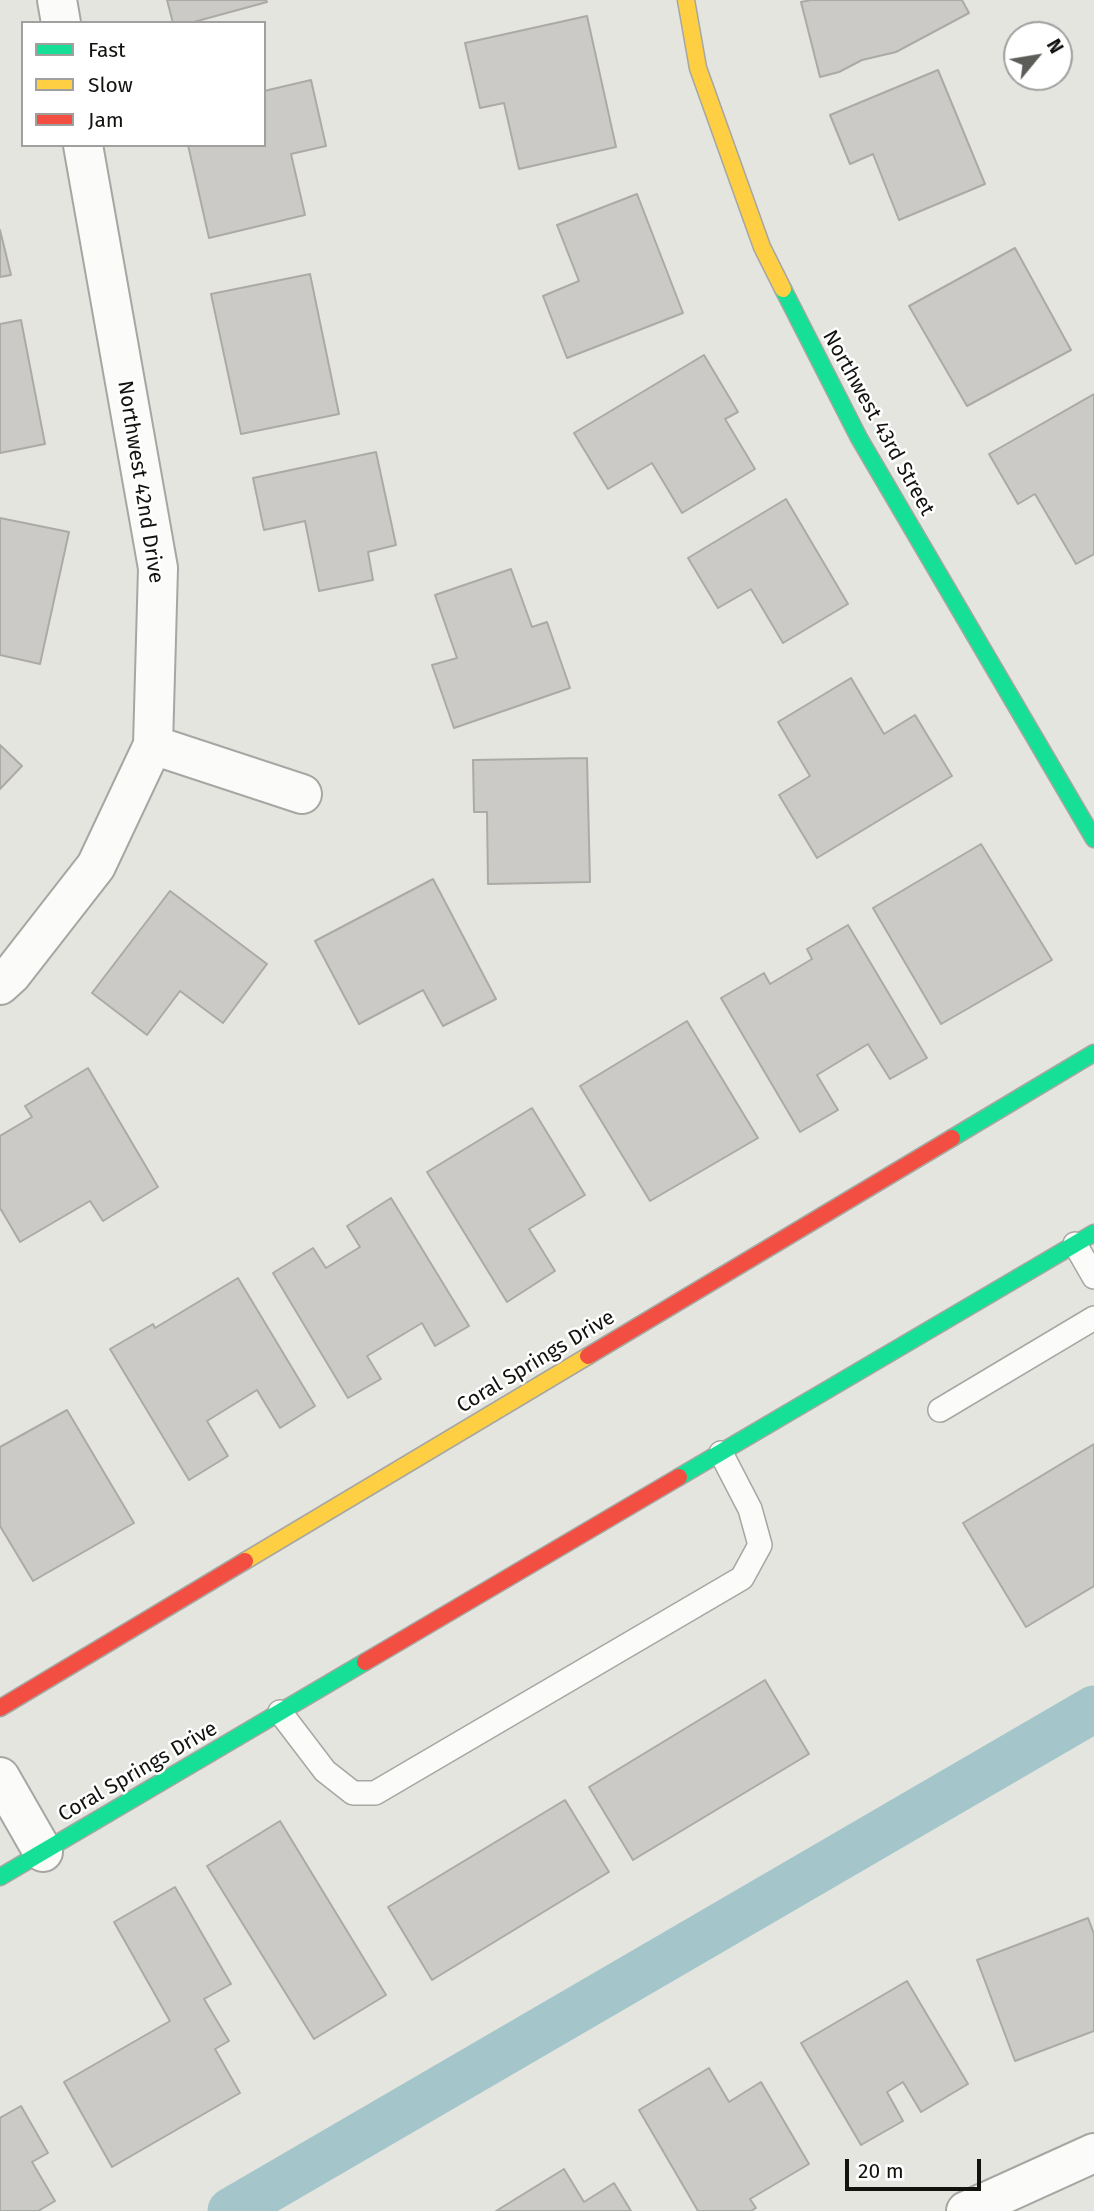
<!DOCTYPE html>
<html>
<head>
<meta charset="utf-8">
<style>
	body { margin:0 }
	#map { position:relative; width:1094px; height:2211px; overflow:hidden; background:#e5e5e0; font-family:"Fira Sans",sans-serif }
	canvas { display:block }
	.legend { position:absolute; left:21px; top:21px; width:245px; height:126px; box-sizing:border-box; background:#fff; border:2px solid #a0a09f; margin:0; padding:9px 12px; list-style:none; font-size:21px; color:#12120f }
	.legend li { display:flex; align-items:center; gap:14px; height:35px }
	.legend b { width:35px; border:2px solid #a0a09f }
	.north { position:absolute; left:1003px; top:21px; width:70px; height:70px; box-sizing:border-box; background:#fff; border:2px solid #a0a09f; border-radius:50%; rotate:60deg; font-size:19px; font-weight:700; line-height:28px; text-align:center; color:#12120f }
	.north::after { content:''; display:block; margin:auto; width:24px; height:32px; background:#5c5c58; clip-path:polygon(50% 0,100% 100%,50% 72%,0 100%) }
	.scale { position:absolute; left:845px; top:2159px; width:136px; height:32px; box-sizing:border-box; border:4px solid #12120f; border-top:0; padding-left:9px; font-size:21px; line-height:24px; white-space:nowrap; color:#12120f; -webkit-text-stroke:5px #fff; paint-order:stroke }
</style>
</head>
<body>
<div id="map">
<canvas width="1094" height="2211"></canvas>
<ul class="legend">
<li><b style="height:9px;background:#16e098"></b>Fast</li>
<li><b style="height:9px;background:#ffcf43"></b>Slow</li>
<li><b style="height:9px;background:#f24e42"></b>Jam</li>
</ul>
<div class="north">N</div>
<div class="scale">20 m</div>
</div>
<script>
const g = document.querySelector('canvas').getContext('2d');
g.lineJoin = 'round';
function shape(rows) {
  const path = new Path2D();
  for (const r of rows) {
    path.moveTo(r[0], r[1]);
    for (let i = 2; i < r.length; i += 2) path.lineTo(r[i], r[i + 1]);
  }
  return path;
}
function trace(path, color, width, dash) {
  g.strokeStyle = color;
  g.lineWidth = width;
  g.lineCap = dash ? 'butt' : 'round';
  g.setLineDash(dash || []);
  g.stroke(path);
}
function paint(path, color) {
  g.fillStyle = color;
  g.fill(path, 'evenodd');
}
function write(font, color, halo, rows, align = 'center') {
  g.font = font + ' "Fira Sans",sans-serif';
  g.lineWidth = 5;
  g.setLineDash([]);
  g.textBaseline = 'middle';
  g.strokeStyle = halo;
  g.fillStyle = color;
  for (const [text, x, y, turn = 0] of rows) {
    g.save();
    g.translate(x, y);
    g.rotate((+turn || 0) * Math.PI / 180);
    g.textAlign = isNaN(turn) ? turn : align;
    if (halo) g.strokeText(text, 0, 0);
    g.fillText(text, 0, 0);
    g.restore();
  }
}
const canal = shape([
	[231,2211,1094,1709]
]);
const building = shape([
	[167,0,266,0,267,2,190,23,173,23,167,0],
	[811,0,962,0,969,13,896,52,862,60,839,72,820,77,801,2,811,0],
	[587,16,616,147,519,169,504,103,480,108,465,43,587,16],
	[938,70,985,184,899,220,873,154,850,164,830,115,938,70],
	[311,80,326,146,291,154,305,215,209,238,188,145,264,145,264,91,311,80],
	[637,194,683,313,567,358,543,296,579,281,557,225,637,194],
	[0,230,11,275,0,277,0,230],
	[1015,248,1071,350,967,406,909,306,1015,248],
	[310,274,339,414,241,434,211,294,310,274],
	[21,320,45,444,0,453,0,324,21,320],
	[704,355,738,412,725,419,755,469,682,513,652,463,608,489,574,433,704,355],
	[1094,394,1094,554,1076,564,1035,494,1018,504,989,454,1094,394],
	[376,452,396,545,368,552,373,580,319,591,305,521,264,530,253,478,376,452],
	[786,499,848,604,783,643,751,589,718,608,688,558,786,499],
	[0,518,69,532,40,664,0,655,0,518],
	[511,569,532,627,547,622,570,688,454,728,432,665,457,658,435,595,511,569],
	[851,678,884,734,915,715,952,776,817,858,779,795,810,776,778,722,851,678],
	[0,745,22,766,0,789,0,745],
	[587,758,590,882,488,884,487,812,474,812,473,760,587,758],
	[981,844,1052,960,941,1024,873,908,981,844],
	[433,879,496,999,443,1026,423,990,359,1024,315,941,433,879],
	[170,891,267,964,223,1023,180,991,147,1035,92,993,170,891],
	[848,925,927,1058,890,1079,868,1044,817,1075,838,1110,800,1132,721,998,764,973,770,984,812,959,807,949,848,925],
	[687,1021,758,1138,650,1201,580,1086,687,1021],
	[88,1068,158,1187,103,1221,90,1201,20,1242,0,1208,0,1136,32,1117,25,1106,88,1068],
	[532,1108,585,1195,529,1229,555,1271,507,1302,427,1172,532,1108],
	[391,1198,469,1326,435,1346,422,1323,367,1356,381,1379,348,1398,273,1273,313,1248,326,1268,360,1247,347,1226,391,1198],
	[238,1278,315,1406,280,1428,257,1390,207,1421,228,1456,189,1480,110,1349,153,1324,155,1328,238,1278],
	[67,1410,134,1523,33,1581,0,1526,0,1447,67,1410],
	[1094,1444,1094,1586,1026,1627,963,1523,1094,1444],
	[765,1680,809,1754,633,1860,589,1787,765,1680],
	[565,1800,609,1872,432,1980,388,1907,565,1800],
	[280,1821,386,1995,314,2039,207,1866,280,1821],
	[175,1887,231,1984,204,1999,229,2041,215,2049,240,2093,112,2167,64,2082,170,2021,114,1922,175,1887],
	[1088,1918,1094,1934,1094,2031,1015,2061,977,1960,1088,1918],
	[907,1981,968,2084,921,2112,903,2082,887,2092,903,2121,861,2145,801,2043,907,1981],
	[709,2068,729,2102,761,2082,809,2164,750,2199,756,2208,751,2211,698,2211,639,2110,709,2068],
	[21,2106,48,2153,32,2162,55,2201,38,2211,0,2211,0,2118,21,2106],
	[564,2169,584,2202,614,2183,631,2211,496,2211,564,2169]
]);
const lane = shape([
	[1075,1244,1094,1277],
	[940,1410,1094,1318],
	[280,1712,325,1771,353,1793,375,1793,742,1578,760,1545,750,1509,721,1453]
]);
const street = shape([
	[57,0,61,23],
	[153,745,302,794],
	[0,985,11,975,96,866,153,745,158,568,83,145],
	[0,1777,43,1852],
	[966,2211,1094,2153]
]);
const fast = shape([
	[783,289,859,438,1094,839],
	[952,1138,1094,1053],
	[679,1477,1094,1233],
	[0,1877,365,1662]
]);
const slow = shape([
	[686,0,698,68,762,247,783,289],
	[245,1561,588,1356]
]);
const jam = shape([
	[588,1356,952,1138],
	[365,1662,679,1477],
	[0,1708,245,1561]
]);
const streetNames = [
	["Northwest 43rd Street",878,423,61],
	["Northwest 42nd Drive",140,482,81],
	["Coral Springs Drive",536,1362,-31],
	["Coral Springs Drive",138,1772,-30]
];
trace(canal, '#a4c6ca', 47);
paint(building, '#cccac7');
trace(building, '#abaaa7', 2);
trace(lane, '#a6a6a2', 26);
trace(street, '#a6a6a2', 42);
trace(fast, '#a6a6a2', 19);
trace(slow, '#a6a6a2', 19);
trace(jam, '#a6a6a2', 19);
trace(lane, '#fbfbfa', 23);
trace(street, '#fbfbfa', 38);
trace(fast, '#16e098', 16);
trace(slow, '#ffcf43', 16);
trace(jam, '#f24e42', 16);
write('21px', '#12120f', '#fff', streetNames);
</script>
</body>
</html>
